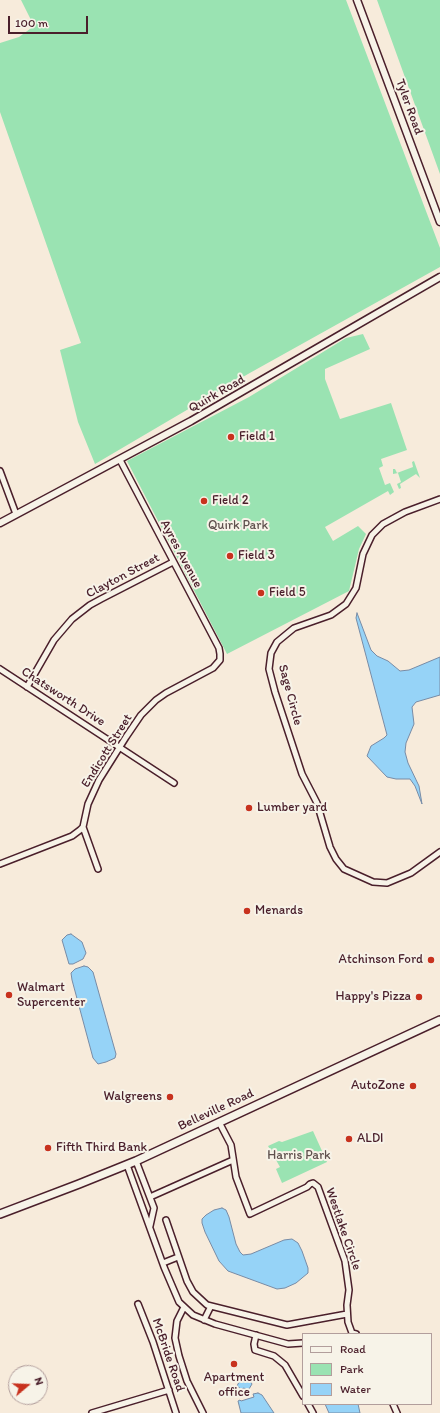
<!DOCTYPE html>
<html>
<head>
<meta charset="utf-8">
<style>
	body { margin:0 }
	#map { position:relative; width:440px; height:1413px; overflow:hidden; background:#f7ebdb; font-family:Itim,sans-serif }
	canvas { display:block }
	.legend { position:absolute; left:302px; top:1333px; width:130px; height:72px; box-sizing:border-box; background:#f7f3e8; border:1px solid #b29e9c; margin:0; padding:5px 7px; list-style:none; font-size:12px; color:#4a1f2b }
	.legend li { display:flex; align-items:center; gap:8px; height:20px }
	.legend b { width:20px; border:1px solid #b29e9c }
	.north { position:absolute; left:8px; top:1365px; width:40px; height:40px; box-sizing:border-box; background:#f7f3e8; border:1px solid #b29e9c; border-radius:50%; rotate:71deg; font-size:11px; font-weight:700; line-height:16px; text-align:center; color:#4a1f2b }
	.north::after { content:''; display:block; margin:auto; width:14px; height:18px; background:#c8321e; clip-path:polygon(50% 0,100% 100%,50% 72%,0 100%) }
	.scale { position:absolute; left:8px; top:16px; width:80px; height:18px; box-sizing:border-box; border:2px solid #4a1f2b; border-top:0; padding-left:5px; font-size:12px; line-height:14px; white-space:nowrap; color:#4a1f2b; -webkit-text-stroke:3px #f7f3e8; paint-order:stroke }
</style>
</head>
<body>
<div id="map">
<canvas width="440" height="1413"></canvas>
<ul class="legend">
<li><b style="height:5px;background:#f7f3e8"></b>Road</li>
<li><b style="height:11px;background:#9ae3b2"></b>Park</li>
<li><b style="height:11px;background:#96d3f7"></b>Water</li>
</ul>
<div class="north">N</div>
<div class="scale">100 m</div>
</div>
<script>
const g = document.querySelector('canvas').getContext('2d');
g.lineJoin = 'round';
function paint(path, color) {
  g.fillStyle = color;
  g.fill(path, 'evenodd');
}
function shape(rows) {
  const path = new Path2D();
  for (const r of rows) {
    path.moveTo(r[0], r[1]);
    for (let i = 2; i < r.length; i += 2) path.lineTo(r[i], r[i + 1]);
  }
  return path;
}
function trace(path, color, width, dash) {
  g.strokeStyle = color;
  g.lineWidth = width;
  g.lineCap = dash ? 'butt' : 'round';
  g.setLineDash(dash || []);
  g.stroke(path);
}
function write(font, color, halo, rows, align = 'center') {
  g.font = font + ' Itim,sans-serif';
  g.lineWidth = 4;
  g.setLineDash([]);
  g.textBaseline = 'middle';
  g.strokeStyle = halo;
  g.fillStyle = color;
  for (const [text, x, y, turn = 0] of rows) {
    g.save();
    g.translate(x, y);
    g.rotate((+turn || 0) * Math.PI / 180);
    g.textAlign = isNaN(turn) ? turn : align;
    if (halo) g.strokeText(text, 0, 0);
    g.fillText(text, 0, 0);
    g.restore();
  }
}
const green = shape([
	[21,0,346,0,440,248,440,267,248,374,95,464,78,422,60,350,81,343,0,112,0,43,19,37,34,26],
	[377,0,440,0,440,174],
	[363,334,370,349,325,369,325,379,340,419,391,403,407,450,381,459,383,466,379,468,385,485,390,483,394,492,390,495,388,491,325,527,333,541,358,526,366,534,359,549,349,591,227,654,127,461,249,397,346,338],
	[414,461,420,478,416,474,400,484,401,488,399,489,397,484,401,482,398,473,393,474,393,469,395,469,397,473,413,467,412,462],
	[313,1131,327,1162,282,1183,276,1169,280,1167,268,1146,279,1141,282,1142]
]);
const water = shape([
	[357,613,371,650,377,656,388,661,400,671,409,670,440,657,440,695,416,702,412,707,414,724,406,743,405,752,408,763,419,786,422,804,415,786,410,779,396,779,387,777,367,756,371,746,384,738,387,735,356,618,357,613],
	[71,934,82,942,86,953,83,959,73,964,69,964,62,940,67,935,71,934],
	[84,966,88,967,93,972,116,1054,115,1058,106,1062,98,1064,93,1058,72,980,71,973,75,969,84,966],
	[222,1208,226,1210,229,1217,236,1244,240,1252,243,1255,251,1254,284,1240,292,1239,298,1243,302,1251,308,1268,308,1273,296,1283,285,1288,277,1289,228,1271,219,1261,205,1232,202,1223,202,1219,206,1215,214,1210,222,1208],
	[248,1378,252,1384,249,1389,247,1390,244,1388,241,1389,237,1386,239,1382,248,1378],
	[258,1393,262,1395,274,1413,241,1413,238,1401,240,1400,241,1401,254,1397,253,1394,258,1393],
	[325,1404,358,1404,360,1413,329,1413,325,1404]
]);
const minor = shape([
	[0,471,16,514],
	[440,499,405,512,383,524,372,535,363,554,356,588,346,604,331,615,294,628,277,642,271,653,269,669,275,692,302,774,317,803,330,847,336,859,344,869,373,882,387,883,411,873,440,852],
	[0,669,174,783],
	[27,687,54,640,72,619,90,605,101,599,173,562],
	[83,827,98,869],
	[0,864,72,836,80,830,83,827,88,804,99,780,126,737,141,715,156,700,166,693,213,668,220,660,220,654,219,648,120,460],
	[219,1122,231,1145,236,1177,250,1214,307,1187,310,1184,313,1183,318,1187,345,1261,349,1290,347,1305,348,1322,352,1333,356,1334],
	[136,1161,154,1208,150,1226],
	[127,1165,164,1267,179,1302,193,1315,215,1324,288,1344,303,1343],
	[150,1197,233,1160],
	[166,1220,187,1281,193,1292,207,1305,287,1325,347,1314],
	[163,1263,178,1257],
	[138,1304,153,1342,176,1413],
	[184,1307,177,1321,175,1338,179,1356,187,1381,203,1413],
	[204,1320,211,1306],
	[256,1335,254,1344,255,1350,274,1356,285,1365,303,1396],
	[308,1404,313,1413],
	[393,1404,397,1413],
	[92,1413,169,1390]
]);
const tertiary = shape([
	[357,0,440,222],
	[0,523,191,421,440,277]
]);
const secondary = shape([
	[0,1214,79,1184,136,1161,440,1020]
]);
const markers = [
	[231,437,4,"#c8321e"],
	[204,501,4,"#c8321e"],
	[230,556,4,"#c8321e"],
	[261,593,4,"#c8321e"],
	[249,808,4,"#c8321e"],
	[247,911,4,"#c8321e"],
	[431,960,4,"#c8321e"],
	[9,995,4,"#c8321e"],
	[419,997,4,"#c8321e"],
	[413,1086,4,"#c8321e"],
	[170,1097,4,"#c8321e"],
	[349,1139,4,"#c8321e"],
	[48,1148,4,"#c8321e"],
	[234,1364,4,"#c8321e"]
];
const streetNames = [
	["Tyler Road",409,107,70],
	["Quirk Road",217,394,-30],
	["Ayres Avenue",181,554,62],
	["Clayton Street",123,576,-28],
	["Sage Circle",290,695,75],
	["Chatsworth Drive",63,697,33],
	["Endicott Street",107,751,-58],
	["Belleville Road",216,1110,-25],
	["Westlake Circle",343,1229,71],
	["McBride Road",168,1355,71]
];
const poiNames = [
	["Field 1",239,437],
	["Field 2",212,501],
	["Field 3",238,556],
	["Field 5",269,593],
	["Lumber yard",257,808],
	["Menards",255,911],
	["Atchinson Ford",423,960,"right"],
	["Walmart",17,988],
	["Supercenter",17,1003],
	["Happy's Pizza",411,997,"right"],
	["AutoZone",405,1086,"right"],
	["Walgreens",162,1097,"right"],
	["ALDI",357,1139],
	["Fifth Third Bank",56,1148],
	["Apartment",234,1378,"center"],
	["office",234,1393,"center"]
];
const parkNames = [
	["Quirk Park",238,526],
	["Harris Park",299,1156]
];
paint(green, '#9ae3b2');
paint(water, '#96d3f7');
trace(water, '#788ba5', 1);
trace(minor, '#4a1f2b', 8);
trace(tertiary, '#4a1f2b', 9);
trace(secondary, '#4a1f2b', 10);
trace(minor, '#f7f3e8', 5);
trace(tertiary, '#f7f3e8', 6);
trace(secondary, '#f7f3e8', 7);
for (const [x, y, r, color] of markers) {
  const dot = new Path2D();
  dot.arc(x, y, r, 0, 2 * Math.PI);
  g.fillStyle = color;
  g.fill(dot);
  trace(dot, '#f7f3e8', 1.5);
}
write('13px', '#4a1f2b', '#f7f3e8', streetNames);
write('13px', '#4a1f2b', '#f7f3e8', poiNames, 'left');
write('13px', '#5e504d', '#f7f3e8', parkNames);
</script>
</body>
</html>
